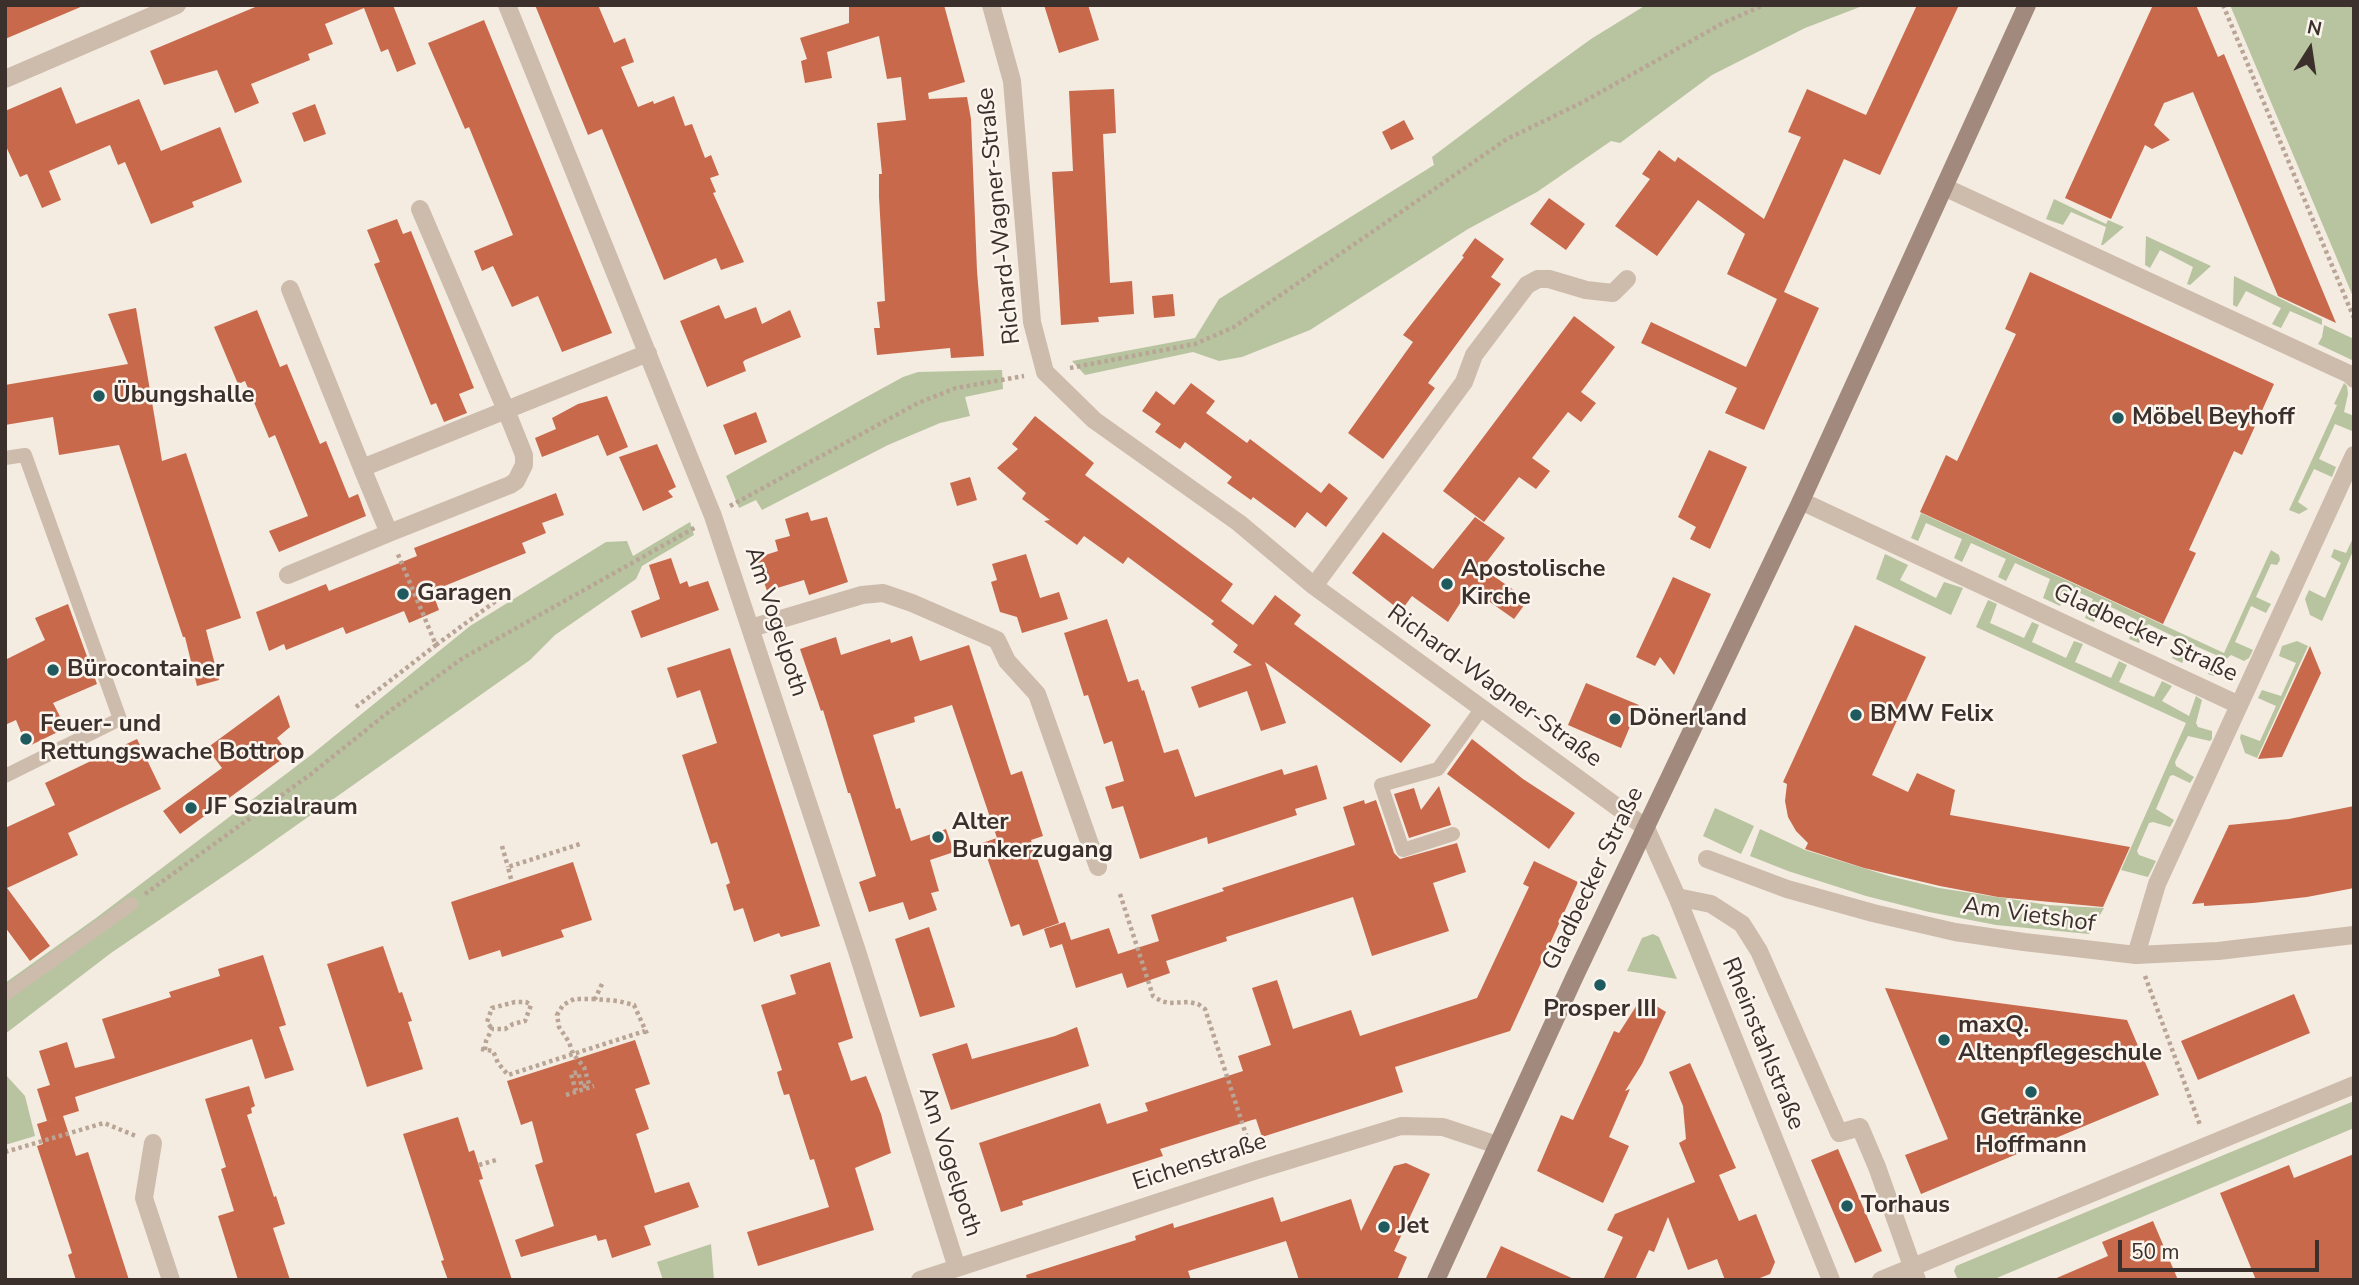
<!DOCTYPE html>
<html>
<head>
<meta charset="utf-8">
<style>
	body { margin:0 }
	#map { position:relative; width:2359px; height:1285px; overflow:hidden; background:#f4ebe1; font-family:"Nunito Sans",sans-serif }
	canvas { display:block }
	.frame { position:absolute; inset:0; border:7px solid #3b302b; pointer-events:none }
	.north { position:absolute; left:2275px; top:14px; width:70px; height:70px; -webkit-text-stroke:5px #fbf5ee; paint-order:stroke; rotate:12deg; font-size:19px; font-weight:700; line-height:28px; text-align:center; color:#3b302b }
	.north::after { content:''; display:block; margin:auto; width:24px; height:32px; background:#3b302b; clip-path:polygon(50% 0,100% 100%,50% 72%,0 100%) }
	.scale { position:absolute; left:2118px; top:1240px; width:201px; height:32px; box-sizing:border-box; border:4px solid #3b302b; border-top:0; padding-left:9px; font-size:21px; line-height:24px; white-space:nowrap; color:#3b302b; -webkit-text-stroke:5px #fbf5ee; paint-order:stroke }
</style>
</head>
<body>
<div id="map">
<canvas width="2359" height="1285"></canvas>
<div class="frame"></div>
<div class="north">N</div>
<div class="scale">50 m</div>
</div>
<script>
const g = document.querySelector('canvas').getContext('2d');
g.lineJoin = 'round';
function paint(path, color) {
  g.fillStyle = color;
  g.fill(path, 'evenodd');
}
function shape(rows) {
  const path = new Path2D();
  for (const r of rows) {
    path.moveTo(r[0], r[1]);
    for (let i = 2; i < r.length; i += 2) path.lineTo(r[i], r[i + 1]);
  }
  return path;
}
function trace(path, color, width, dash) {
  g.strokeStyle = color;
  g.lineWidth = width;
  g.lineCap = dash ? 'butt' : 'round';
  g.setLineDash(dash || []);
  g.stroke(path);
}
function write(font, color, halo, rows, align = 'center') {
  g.font = font + ' "Nunito Sans",sans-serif';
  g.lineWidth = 5;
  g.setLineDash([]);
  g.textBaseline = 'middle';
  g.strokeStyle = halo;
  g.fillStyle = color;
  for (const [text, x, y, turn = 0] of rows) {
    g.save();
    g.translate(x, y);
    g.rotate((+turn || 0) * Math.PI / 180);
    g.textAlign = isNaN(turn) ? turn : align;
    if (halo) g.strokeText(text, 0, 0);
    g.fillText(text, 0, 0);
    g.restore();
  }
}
const green = shape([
	[1646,5,1865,5,1805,28,1712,75,1620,143,1611,141,1537,192,1468,229,1310,330,1242,357,1219,361,1193,352,1085,375,1072,361,1195,338,1219,299,1434,165,1432,157,1533,81,1591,39],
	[2230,5,2354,5,2354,299],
	[2054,199,2106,224,2108,220,2124,227,2103,245,2101,245,2106,227,2071,212,2063,225,2046,219],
	[2146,236,2211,266,2190,285,2187,284,2193,267,2160,250,2150,268,2145,265],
	[2234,276,2322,319,2322,325,2290,311,2281,328,2272,324,2281,308,2246,291,2237,307,2233,305],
	[2324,325,2354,339,2354,361,2318,344,2322,337],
	[1002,370,1003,389,965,397,970,416,940,423,888,445,762,510,756,500,739,508,726,476,861,400,903,377,918,372],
	[2344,383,2347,386,2348,394,2344,412,2354,416,2354,427,2352,431,2335,424,2319,459,2336,467,2332,477,2314,469,2298,502,2308,509,2299,514,2289,510,2337,405,2334,404],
	[1921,513,2224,653,2271,550,2279,555,2280,560,2277,565,2271,564,2256,597,2271,604,2266,613,2251,606,2235,642,2253,650,2249,658,2244,661,2231,655,2223,662,2214,676,2208,674,2216,655,2191,644,2182,663,2172,658,2181,640,2148,624,2139,643,2129,639,2137,620,2103,603,2094,622,2085,618,2093,599,2069,588,2060,606,2043,598,2050,579,2015,563,2006,581,1998,577,2006,559,1971,543,1962,562,1954,558,1962,539,1926,523,1918,541,1911,538],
	[690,522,694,535,642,566,636,579,555,635,530,660,250,858,111,953,5,1034,5,983,96,918,311,755,470,626,606,542,627,541,633,556],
	[2354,536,2354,549,2322,621,2310,615,2305,599,2309,590,2325,598,2341,563,2331,557,2334,549,2346,553],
	[1885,554,1908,565,1900,580,1936,598,1944,582,1963,588,1951,615,1876,579],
	[1988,600,1997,604,1990,623,2024,638,2032,622,2039,625,2032,642,2066,658,2074,641,2083,644,2075,662,2111,678,2119,661,2127,665,2119,682,2154,697,2162,681,2172,686,2162,701,2189,716,2196,696,2202,700,2196,723,2198,727,2212,731,2212,739,2210,741,2188,736,2175,762,2176,766,2194,777,2190,783,2173,775,2170,776,2156,809,2174,820,2170,827,2153,822,2149,823,2137,851,2139,855,2156,861,2148,877,2121,870,2186,723,1976,627],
	[2297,641,2308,646,2257,758,2245,753,2240,738,2241,734,2260,741,2276,706,2258,698,2262,690,2281,696,2296,663,2279,656,2282,646],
	[1715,808,1754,826,1741,854,1703,836],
	[1760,829,1805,850,1889,876,1939,888,2048,905,2104,908,2089,934,1996,925,1929,912,1866,896,1788,871,1750,856],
	[1653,934,1659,937,1677,979,1627,971,1642,938],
	[5,1074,25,1096,35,1136,5,1145],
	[2354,1101,2354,1128,1992,1280,1958,1280,1954,1271,1956,1266],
	[711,1244,714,1280,663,1280,657,1262]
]);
const building = shape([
	[5,5,83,5,83,6,5,39],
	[260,5,393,5,416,64,397,72,388,49,381,52,364,8,325,24,333,44,308,54,310,60,251,84,259,103,235,113,217,70,164,85,150,51],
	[535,5,598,5,614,43,625,38,634,62,621,67,638,107,653,101,654,104,674,96,685,126,692,124,705,158,711,155,719,175,710,178,716,192,713,193,744,262,721,270,716,258,664,280,602,129,588,135],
	[849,5,944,5,965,82,928,93,929,99,967,97,971,119,977,271,984,356,951,358,950,348,877,355,874,328,880,328,877,302,885,301,879,197,879,174,882,174,877,123,906,120,901,77,887,79,879,36,827,52,832,78,805,83,801,61,807,59,800,38,849,23],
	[1044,5,1088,5,1099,40,1059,53],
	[1917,5,1959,5,1880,175,1844,159,1784,292,1819,308,1764,430,1725,413,1737,388,1641,343,1651,322,1746,367,1777,299,1727,274,1745,234,1698,200,1657,256,1615,226,1650,179,1642,174,1659,150,1675,162,1678,157,1764,219,1801,137,1788,132,1807,89,1866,115],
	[2153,5,2196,5,2218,57,2224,54,2336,323,2278,296,2193,92,2164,103,2154,125,2170,140,2152,149,2145,145,2111,219,2065,198],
	[484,20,612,333,562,352,538,296,512,307,493,266,482,271,474,251,513,235,469,127,465,129,428,43],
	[61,87,76,124,139,99,161,151,220,127,242,182,192,202,194,207,151,224,125,162,118,165,110,145,49,171,61,200,42,208,27,174,20,177,5,144,5,111],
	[1114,89,1116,133,1103,134,1110,283,1132,281,1134,314,1098,317,1099,322,1061,325,1052,172,1073,171,1069,91],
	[315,104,326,134,304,142,292,113],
	[1404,120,1414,139,1391,150,1382,132],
	[1549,198,1585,224,1566,250,1530,224],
	[397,219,403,234,411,231,474,388,459,394,467,413,444,422,436,403,431,405,374,264,380,262,367,230],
	[1475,238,1504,259,1491,277,1501,284,1428,383,1435,388,1383,459,1348,433,1413,342,1403,335,1464,257,1462,256],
	[2030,272,2274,384,2242,455,2234,451,2189,550,2196,553,2163,624,1920,512,1946,455,1957,461,2016,334,2005,329],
	[1173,294,1175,316,1154,318,1152,296],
	[719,305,725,319,756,307,762,324,790,310,801,337,745,360,743,362,746,371,707,387,680,321],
	[136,308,162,461,186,453,241,618,206,630,219,680,197,686,185,637,183,637,119,445,59,455,53,417,5,425,5,385,128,364,108,314],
	[257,310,280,367,287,364,320,444,326,441,349,498,358,494,366,516,279,552,269,531,308,516,275,435,269,438,245,381,238,384,214,327],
	[1574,316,1615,347,1581,392,1596,403,1581,422,1568,412,1532,458,1550,471,1536,489,1519,477,1484,522,1443,491],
	[1191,383,1215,401,1206,413,1247,443,1250,439,1321,493,1329,483,1348,498,1326,527,1307,512,1295,528,1253,497,1251,500,1227,483,1232,477,1185,442,1180,449,1155,432,1161,424,1142,411,1156,391,1174,405],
	[607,396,628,447,607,456,598,435,542,457,535,438,556,429,552,418,578,404],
	[756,412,767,442,735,455,723,425],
	[1035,416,1094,463,1085,475,1233,584,1221,601,1253,625,1275,595,1301,615,1294,624,1431,725,1401,763,1265,662,1286,723,1261,731,1247,691,1199,708,1191,687,1252,665,1233,652,1238,645,1211,624,1214,621,1128,557,1123,564,1084,536,1077,545,1044,521,1050,520,1022,499,1026,493,997,468,1018,449,1012,444],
	[657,444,676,487,668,491,673,497,643,511,619,457],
	[1709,450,1747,467,1710,549,1690,539,1696,527,1678,517],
	[970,477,977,500,957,506,950,483],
	[556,493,564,515,542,523,546,533,522,543,526,553,432,591,439,610,409,623,404,611,346,634,343,627,286,650,284,644,269,651,256,612,326,584,329,591,417,556,414,548],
	[808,512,811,521,827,517,848,582,809,595,804,580,767,591,756,558,778,551,775,540,790,536,785,519],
	[1475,517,1505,538,1482,568,1528,600,1514,619,1470,588,1448,622,1412,596,1401,611,1352,573,1383,532,1433,569],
	[1026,554,1040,598,1059,592,1068,619,1022,633,1017,617,1000,612,991,582,997,580,992,564],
	[671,558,680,584,687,581,689,587,708,581,719,610,641,638,631,611,660,599,649,565],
	[1673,577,1711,594,1674,675,1660,657,1655,666,1636,657],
	[68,604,97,684,53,703,66,728,27,747,16,720,5,725,5,660,45,640,35,618],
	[1107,619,1128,682,1138,679,1142,691,1144,690,1164,753,1178,749,1195,797,1282,769,1284,775,1317,765,1327,799,1295,809,1297,815,1208,844,1207,837,1140,859,1123,806,1112,809,1105,787,1124,781,1112,741,1104,744,1088,695,1084,696,1064,633],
	[1855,625,1926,657,1872,775,1908,792,1917,773,1955,790,1950,815,2130,847,2103,907,1998,897,1940,886,1864,868,1805,849,1808,843,1796,831,1788,817,1785,801,1787,784,1783,782],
	[912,636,920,661,969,645,1011,775,1022,771,1043,836,1031,840,1059,923,1023,936,1019,924,1011,927,982,843,997,838,952,705,914,717,915,722,873,735,896,809,900,808,911,841,946,829,954,852,930,860,939,891,931,893,937,910,909,920,903,902,869,912,859,882,876,876,850,793,848,793,823,710,821,711,800,649,836,637,841,655,890,639,891,643],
	[2310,646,2321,673,2282,757,2258,759],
	[730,648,820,926,781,937,779,933,754,942,743,908,734,911,726,885,730,883,717,842,711,844,682,755,717,743,700,690,677,698,667,668],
	[1586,683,1639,705,1621,748,1568,725],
	[279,695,290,727,277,738,289,754,180,834,163,811,222,768,207,748],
	[137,739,161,789,68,833,78,855,7,888,50,946,30,961,5,927,5,828,55,805,45,783],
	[1472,739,1523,779,1575,813,1549,849,1447,774],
	[1439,786,1451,825,1409,838,1394,794,1414,788,1421,810],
	[1364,800,1365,804,1376,800,1394,853,1400,859,1457,843,1466,872,1433,883,1449,931,1372,956,1353,897,1226,937,1227,941,1166,961,1170,973,1127,988,1122,973,1076,988,1062,944,1050,948,1044,929,1065,922,1071,940,1109,928,1118,954,1159,941,1151,915,1224,891,1222,888,1355,845,1343,807],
	[2354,806,2354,888,2307,897,2253,903,2204,906,2204,903,2192,904,2229,825,2289,819],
	[1534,861,1578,882,1510,1031,1395,1067,1403,1092,1262,1137,1256,1119,1252,1120,1160,1149,1163,1156,1022,1201,1023,1205,1001,1212,979,1143,1100,1103,1107,1124,1148,1111,1145,1103,1243,1071,1238,1056,1271,1045,1252,988,1277,980,1293,1029,1351,1010,1360,1036,1477,998,1529,887,1523,884],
	[573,862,592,920,561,930,564,937,502,957,500,950,469,960,451,902],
	[929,927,955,1007,920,1017,895,939],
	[383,946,399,993,402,992,412,1021,408,1022,423,1069,367,1087,327,964],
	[263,955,286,1025,279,1027,294,1070,265,1079,252,1039,75,1097,79,1111,47,1121,37,1089,50,1085,39,1051,67,1042,75,1068,115,1058,102,1019,171,997,169,992,220,976,218,969],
	[830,962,853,1038,838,1043,851,1081,866,1076,881,1114,891,1153,855,1168,874,1230,758,1266,747,1232,829,1207,814,1159,810,1160,789,1094,784,1095,780,1083,777,1072,782,1070,761,1005,796,994,790,975],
	[1885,988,2127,1020,2159,1095,1921,1194,1905,1155,1948,1139],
	[2294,994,2310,1033,2198,1080,2181,1041],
	[1642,997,1666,1012,1642,1064,1625,1091,1630,1089,1609,1137,1629,1146,1603,1203,1537,1171,1561,1115,1573,1120,1614,1031,1619,1033],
	[1077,1027,1089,1066,951,1110,932,1054,967,1043,972,1059,1055,1036],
	[635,1040,650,1084,635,1089,649,1129,636,1134,655,1193,689,1182,699,1207,644,1226,651,1245,612,1258,606,1239,598,1241,596,1235,521,1257,515,1240,554,1226,535,1165,543,1162,532,1121,521,1125,507,1081],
	[1690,1063,1736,1168,1719,1175,1739,1221,1756,1214,1775,1262,1770,1274,1755,1280,1725,1280,1717,1259,1688,1270,1668,1217,1654,1252,1649,1250,1635,1280,1603,1280,1623,1237,1607,1230,1615,1214,1695,1182,1679,1143,1686,1139,1683,1106,1669,1072],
	[249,1086,255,1106,251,1108,252,1113,247,1115,274,1197,276,1196,285,1224,273,1228,290,1280,238,1280,218,1216,234,1211,221,1169,226,1167,205,1099],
	[63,1116,76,1156,88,1152,129,1280,76,1280,68,1255,72,1253,37,1146,43,1144,37,1124],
	[458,1117,469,1152,474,1150,483,1179,479,1180,512,1280,448,1280,441,1261,444,1260,403,1134],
	[1838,1149,1882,1251,1855,1263,1811,1160],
	[2354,1154,2354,1280,2256,1280,2220,1193,2289,1165,2294,1178],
	[1406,1163,1430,1174,1394,1251,1407,1257,1397,1280,1299,1280,1286,1241,1188,1271,1191,1280,1027,1280,1026,1275,1136,1240,1135,1236,1173,1223,1174,1228,1273,1197,1281,1222,1351,1199,1361,1231,1394,1166],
	[2153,1221,2178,1280,2052,1280,2108,1256,2102,1242],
	[1501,1246,1576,1280,1485,1280]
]);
const path = shape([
	[2223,5,2354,318],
	[2352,5,2354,7],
	[1070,368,1195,344,1234,327,1507,139,1583,102,1723,23,1764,5],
	[730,506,918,403,956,388,1024,376],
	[436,645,500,598],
	[356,707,436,645,397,552],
	[502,846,508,867],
	[511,879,508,867,580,844],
	[145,894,311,774,391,710,463,658,696,527],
	[1120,894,1153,996,1161,1001,1169,1003,1189,1002,1198,1004,1205,1009,1251,1150],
	[2145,976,2200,1125],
	[602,984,595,999,618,1001,634,1005,648,1036],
	[595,999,574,999,563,1005,557,1015,559,1027,569,1042,573,1054,645,1031],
	[481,1049,493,1051,498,1063,508,1075,573,1054,584,1067,589,1084,582,1087,578,1072,571,1074,576,1091],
	[485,1050,486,1041,492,1029,505,1029,513,1024,525,1021,531,1005,526,1002,515,1002,492,1008,487,1022,492,1029],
	[566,1095,594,1086],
	[5,1152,104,1123,136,1136],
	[479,1165,496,1160]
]);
const lane = shape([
	[5,458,25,455,120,719,5,776],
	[1453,834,1403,850,1381,785,1438,769,1482,708],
	[5,994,131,904]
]);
const street = shape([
	[507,5,713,516,856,948,957,1268],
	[991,5,1012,81,1032,322,1045,372,1094,420,1239,523,1314,586,1646,828,1677,897,1831,1280],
	[5,79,177,5],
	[1944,187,2349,374,2354,379],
	[290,289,362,468,648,353],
	[362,468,389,533,510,485,516,481,524,465,524,455,506,410,420,209],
	[1801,501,2239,705],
	[288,575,389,533],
	[1314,586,1464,382,1474,355,1527,285,1538,279,1549,279,1586,290,1613,293,1627,279],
	[751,628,862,595,883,593,912,603,997,640,1007,661,1037,694,1098,867],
	[1707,859,1787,889,1873,913,1955,932,2024,942,2136,955,2218,951,2354,935],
	[1677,897,1711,904,1742,924,1759,951,1839,1133,1860,1127,1877,1167,1917,1280],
	[2136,955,2157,884,2354,455],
	[153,1143,144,1198,171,1280],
	[920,1280,1257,1170,1401,1126,1443,1127,1497,1145],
	[1881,1280,2354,1085]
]);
const secondary = shape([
	[1436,1280,1574,978,1801,501,2027,5]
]);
const markers = [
	[99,396,7,"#1f5a5e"],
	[2118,418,7,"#1f5a5e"],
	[1447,584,7,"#1f5a5e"],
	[403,594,7,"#1f5a5e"],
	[53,670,7,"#1f5a5e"],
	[1856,715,7,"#1f5a5e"],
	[1615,719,7,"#1f5a5e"],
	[26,739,7,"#1f5a5e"],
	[191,808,7,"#1f5a5e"],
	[938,837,7,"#1f5a5e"],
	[1600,985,7,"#1f5a5e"],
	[1944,1040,7,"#1f5a5e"],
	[2031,1092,7,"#1f5a5e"],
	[1847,1206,7,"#1f5a5e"],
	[1384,1227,7,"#1f5a5e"]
];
const streetNames = [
	["Richard-Wagner-Straße",1000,216,-96],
	["Am Vogelpoth",775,622,72],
	["Gladbecker Straße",2145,634,25],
	["Richard-Wagner-Straße",1494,687,36],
	["Gladbecker Straße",1594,879,-64],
	["Am Vietshof",2029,916,8],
	["Rheinstahlstraße",1762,1044,68],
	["Am Vogelpoth",949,1162,72],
	["Eichenstraße",1200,1163,-18]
];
const poiNames = [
	["Übungshalle",113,396],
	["Möbel Beyhoff",2132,418],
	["Apostolische",1461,570],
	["Kirche",1461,598],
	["Garagen",417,594],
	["Bürocontainer",67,670],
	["BMW Felix",1870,715],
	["Dönerland",1629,719],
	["Feuer- und",40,725],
	["Rettungswache Bottrop",40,753],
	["JF Sozialraum",205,808],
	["Alter",952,823],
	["Bunkerzugang",952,851],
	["Prosper III",1600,1010,"center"],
	["maxQ.",1958,1026],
	["Altenpflegeschule",1958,1054],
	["Getränke",2031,1118,"center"],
	["Hoffmann",2031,1146,"center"],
	["Torhaus",1861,1206],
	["Jet",1398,1227]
];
paint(green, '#b8c4a0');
paint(building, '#c8694b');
trace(path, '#b9a596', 4.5, [3.5, 3.5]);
trace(lane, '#cdbbac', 14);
trace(street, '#cdbbac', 18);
trace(secondary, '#a18a7d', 18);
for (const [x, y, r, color] of markers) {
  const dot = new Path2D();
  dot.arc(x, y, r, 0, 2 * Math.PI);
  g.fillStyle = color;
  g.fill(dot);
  trace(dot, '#fbf5ee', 2.5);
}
write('24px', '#3b302b', '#fbf5ee', streetNames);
write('bold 24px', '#3b302b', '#fbf5ee', poiNames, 'left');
</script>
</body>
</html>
